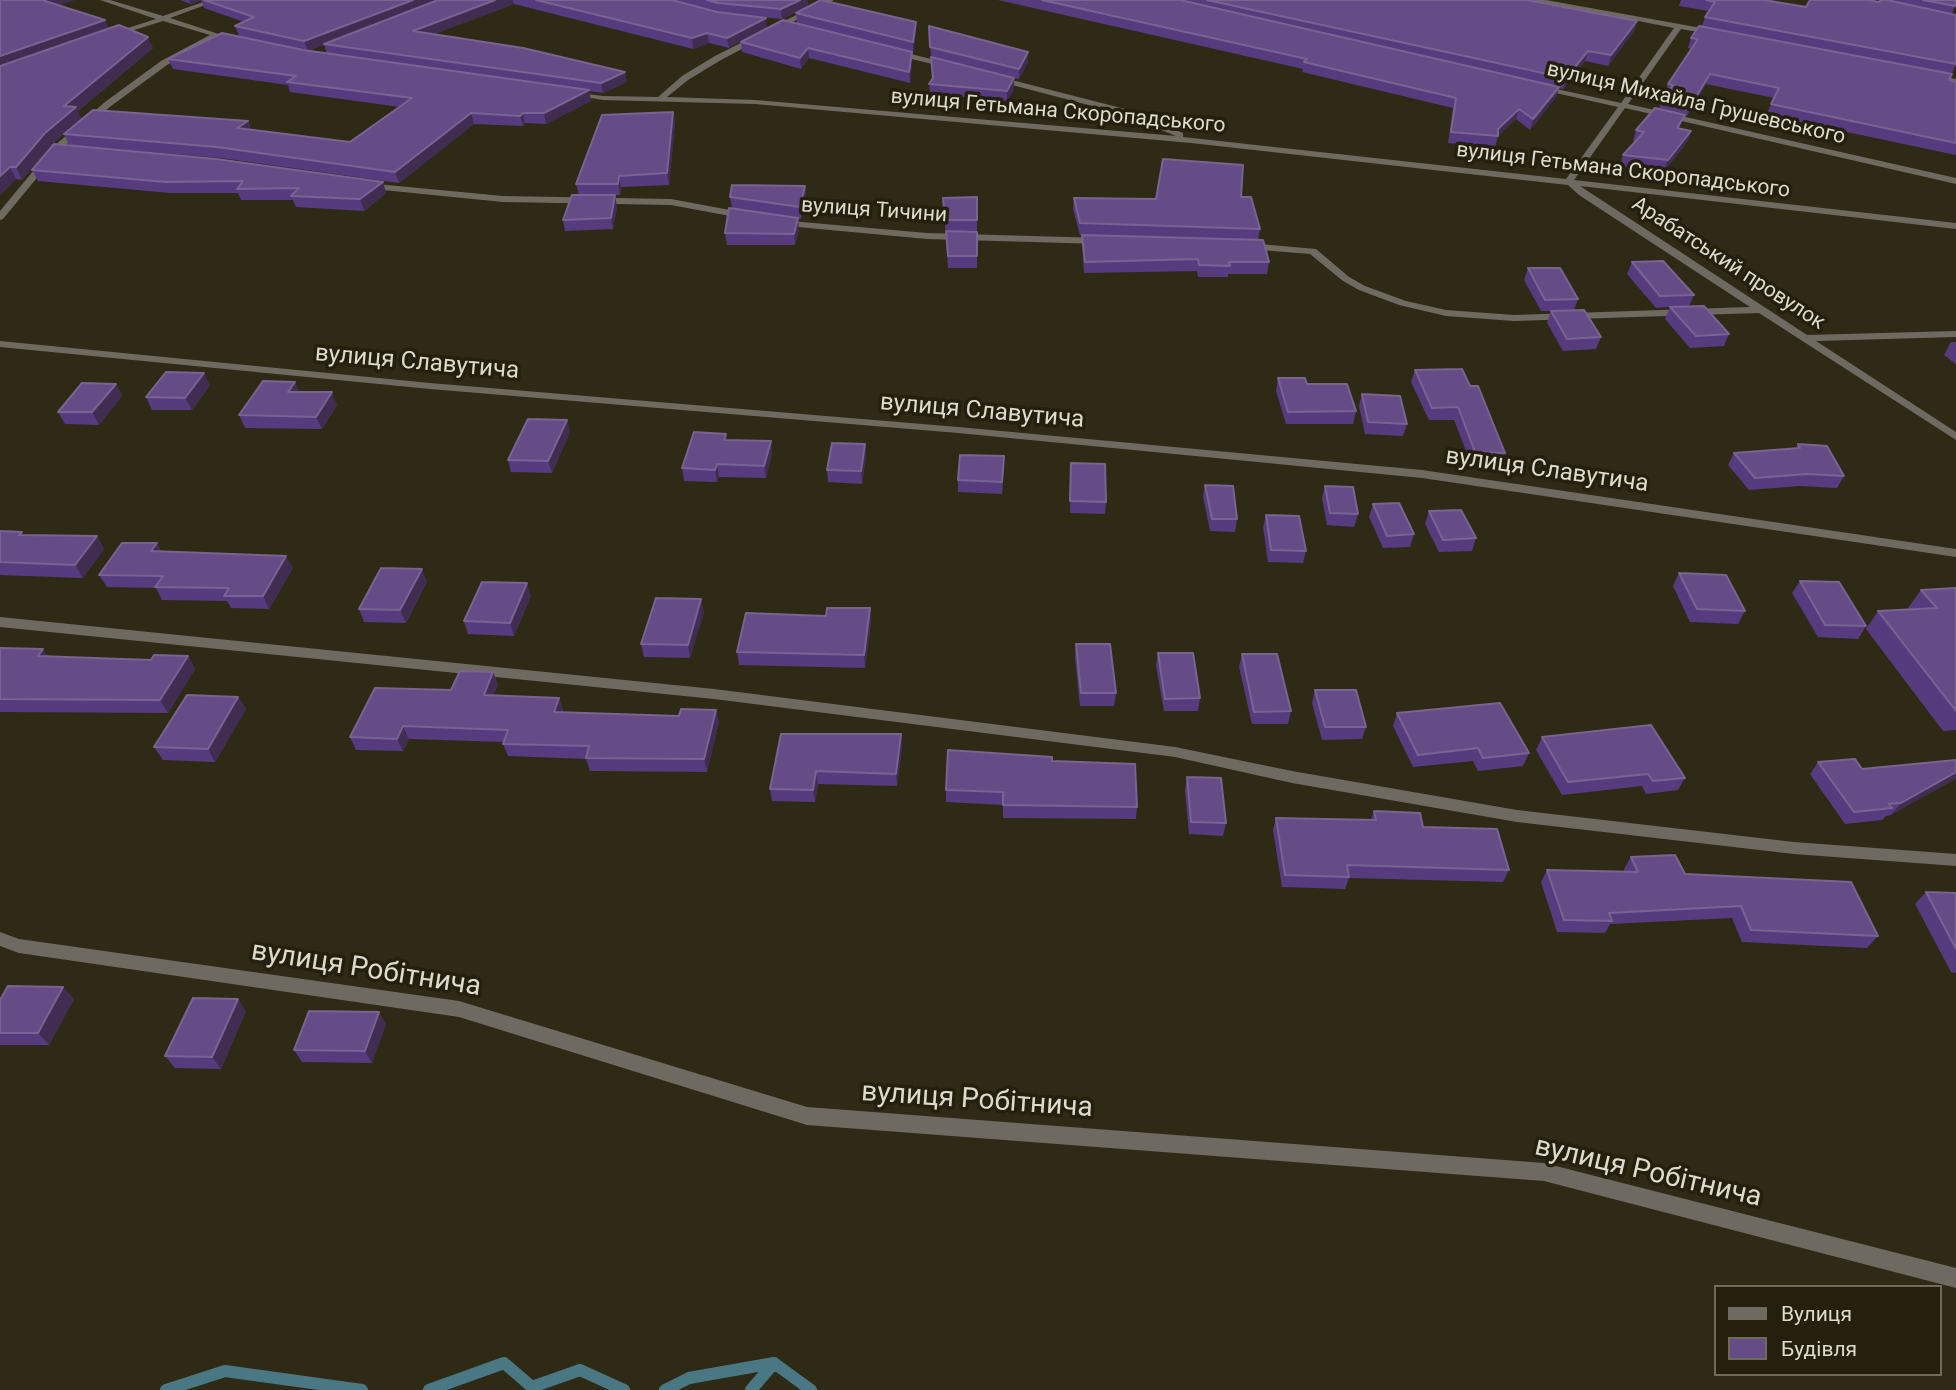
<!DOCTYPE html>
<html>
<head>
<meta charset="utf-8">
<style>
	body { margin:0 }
	#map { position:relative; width:1956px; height:1390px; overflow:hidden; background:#2f2a16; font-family:Roboto,sans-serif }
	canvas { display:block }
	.legend { position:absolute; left:1714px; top:1285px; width:228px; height:91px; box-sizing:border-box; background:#25200d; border:2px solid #6f6b5a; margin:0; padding:9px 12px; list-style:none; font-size:21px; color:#dddbce }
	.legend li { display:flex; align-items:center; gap:14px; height:35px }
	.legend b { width:35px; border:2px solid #6f6b5a }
</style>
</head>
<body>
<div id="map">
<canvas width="1956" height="1390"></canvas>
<ul class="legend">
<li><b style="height:9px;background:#6f6a61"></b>Вулиця</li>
<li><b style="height:19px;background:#654c87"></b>Будівля</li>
</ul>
</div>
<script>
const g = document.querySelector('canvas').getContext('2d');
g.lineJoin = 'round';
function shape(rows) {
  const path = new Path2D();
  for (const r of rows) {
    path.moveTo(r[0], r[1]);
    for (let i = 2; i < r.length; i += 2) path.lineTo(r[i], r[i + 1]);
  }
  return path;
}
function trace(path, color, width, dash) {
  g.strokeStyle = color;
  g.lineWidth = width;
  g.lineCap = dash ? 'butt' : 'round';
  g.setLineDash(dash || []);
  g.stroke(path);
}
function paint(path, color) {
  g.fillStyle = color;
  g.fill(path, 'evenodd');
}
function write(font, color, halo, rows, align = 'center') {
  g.font = font + ' Roboto,sans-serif';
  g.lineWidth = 7;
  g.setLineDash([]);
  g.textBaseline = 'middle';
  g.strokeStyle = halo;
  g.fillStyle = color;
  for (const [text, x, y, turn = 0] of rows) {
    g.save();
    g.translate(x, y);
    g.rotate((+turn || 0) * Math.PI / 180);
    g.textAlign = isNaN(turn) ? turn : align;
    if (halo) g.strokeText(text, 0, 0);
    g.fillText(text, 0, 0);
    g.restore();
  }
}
const stream = shape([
	[774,1363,811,1390],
	[166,1390,225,1371,362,1390],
	[429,1390,504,1363,532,1387,580,1370,624,1390],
	[665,1390,689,1378,774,1363],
	[751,1390,774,1363]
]);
const street = shape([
	[100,0,110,0,163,16,209,0,219,0,170,18,237,40,233,42,217,37,167,65,111,106,59,151,3,219,0,220,0,211,53,147,105,102,161,61,210,35,163,21,112,37,112,33,156,19,100,0],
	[826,0,834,0,721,60,688,80,667,97,755,100,1176,136,1123,114,993,80,993,76,996,76,1129,110,1183,133,1183,137,1566,179,1618,107,1538,89,1538,85,1621,103,1674,28,1531,0,1546,0,1718,31,1719,33,1715,35,1681,29,1628,104,1956,178,1956,184,1625,108,1574,180,1956,223,1956,229,1580,186,1807,335,1956,331,1956,337,1816,341,1956,432,1956,440,1759,313,1514,321,1446,316,1399,305,1359,290,1343,281,1310,254,1248,249,1243,246,1248,243,1316,249,1349,277,1365,286,1406,301,1446,310,1514,315,1750,307,1579,195,1568,185,1191,143,755,104,603,100,567,94,571,92,603,96,658,97,682,76,715,56,826,0],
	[894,50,952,64,953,66,949,68,891,54,890,52,894,50],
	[1931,74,1956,79,1956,83,1928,78,1928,74,1931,74],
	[366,183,503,196,671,199,746,213,751,216,746,219,671,205,503,202,363,188,362,186,366,183],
	[779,220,927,233,1101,238,1106,241,1101,244,927,239,776,225,776,221,779,220],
	[0,341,430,383,958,427,1422,470,1956,549,1956,557,1422,478,958,433,430,389,0,347,0,341],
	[0,617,714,689,1175,747,1292,771,1517,810,1794,842,1956,854,1956,866,1794,854,1517,822,1292,783,1175,757,714,699,0,627,0,617],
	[0,932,19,939,459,1001,807,1107,1544,1163,1956,1268,1956,1288,1544,1181,807,1125,459,1017,19,953,0,946,0,932]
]);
const wall = shape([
	[180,0,808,0,808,6,782,19,761,17,729,48,709,43,693,49,514,4,434,34,627,82,603,93,589,91,591,101,546,124,525,123,523,126,474,124,399,183,221,158,69,145,64,134,248,121,251,129,350,142,400,107,290,92,288,85,173,69,168,59,239,36,235,26,244,22,204,8,201,0,191,4],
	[324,45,327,54,308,51],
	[998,0,1527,0,1637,21,1634,31,1608,66,1585,61,1563,89,1559,88,1556,97,1530,130,1516,119,1498,136,1495,147,1448,143,1453,108,1302,72,1303,69],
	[1681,0,1764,0,1806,7,1879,2,1881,0,1956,0,1955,6,1952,14,1932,10,1956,64,1949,80,1956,82,1956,155,1766,115,1774,98,1706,84,1687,116,1685,115,1679,128,1691,131,1687,142,1664,171,1620,166,1623,155,1635,141,1633,141,1636,130,1659,109,1662,99,1665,95,1664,95,1668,84,1692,49,1688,48,1691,38,1702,26,1705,17,1709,11,1679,6],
	[59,5,153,48,78,111,81,119,51,145,22,180,16,179,0,195],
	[796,13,916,32,913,53,797,23],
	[929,26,1028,52,1028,62,1019,79,931,57],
	[741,42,912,52,912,63,910,83,809,58,801,69,742,52],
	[931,57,1014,78,1014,89,1007,101,930,94,929,84,932,79],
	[673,112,675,123,669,185,621,187,620,195,579,195,576,184],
	[32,170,383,182,386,193,364,211,296,207,293,200,241,200,238,193,170,193,38,181],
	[805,186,806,197,801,219,732,208,730,197],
	[977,197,977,268,948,268,943,198],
	[1241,197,1260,229,1258,240,1269,262,1267,274,1228,274,1228,277,1198,277,1197,271,1084,273,1082,246,1082,235,1080,235,1073,209,1074,198,1156,199],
	[617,207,613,229,565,231,563,220],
	[799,230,795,245,727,245,725,233],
	[1632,262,1694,295,1689,306,1729,334,1724,346,1690,348,1665,319,1670,307,1656,308,1627,274],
	[1528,268,1578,299,1574,310,1601,337,1596,349,1563,351,1547,323,1551,311,1541,311,1524,280],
	[1951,342,1956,342,1956,364,1944,355],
	[1462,369,1505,453,1501,465,1471,464,1454,420,1429,420,1411,382,1415,370],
	[1278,378,1307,384,1356,411,1353,424,1286,424,1276,391],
	[116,384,122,396,99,425,65,424,58,412],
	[210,385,192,410,152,410,146,397],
	[299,392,337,405,322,429,245,428,239,415],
	[1362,394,1407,424,1403,436,1365,434,1359,406],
	[567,420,570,432,552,473,511,472,508,460],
	[726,434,727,440,771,441,772,453,766,478,719,477,717,482,684,481,682,468],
	[865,444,866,456,862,484,828,482,827,470],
	[1798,444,1844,476,1837,488,1800,486,1749,490,1728,465,1734,453,1796,448],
	[1071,463,1106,502,1105,514,1070,513],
	[1004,469,1002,494,958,492,958,480],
	[1205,485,1237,519,1235,532,1210,531,1203,497],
	[1325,486,1358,514,1354,527,1327,525,1322,498],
	[1373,504,1414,534,1410,547,1383,548,1369,517],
	[1429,511,1476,538,1472,551,1439,552,1425,524],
	[1266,515,1306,551,1303,563,1268,562,1263,527],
	[0,531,24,535,97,536,104,549,83,578,0,575],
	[162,552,293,568,269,609,231,608,227,601,162,600,156,588,107,587,99,575],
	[1679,573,1745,611,1738,624,1690,622,1673,586],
	[427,581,406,623,364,622,359,609],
	[1800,581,1866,626,1858,639,1818,637,1792,593],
	[1956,588,1956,730,1943,731,1866,629,1878,611,1909,609,1908,608,1921,590],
	[531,596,514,636,468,634,464,621],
	[704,612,690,658,644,657,641,644],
	[826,616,871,621,865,668,739,665,737,652],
	[1076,644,1116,693,1114,706,1080,706,1075,657],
	[0,648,48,657,151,660,188,656,195,669,168,713,0,712],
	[1158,653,1200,698,1198,711,1164,711,1156,666],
	[1242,654,1291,711,1288,724,1252,724,1239,667],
	[493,672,498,685,493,696,559,698,563,710,562,712,679,716,716,710,719,722,707,772,590,771,586,759,508,756,503,744,504,742,409,739,403,751,356,750,350,737,451,690],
	[1315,690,1366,727,1362,739,1322,740,1312,703],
	[238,697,246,709,215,762,163,760,154,747],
	[1397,713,1529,753,1523,766,1478,771,1473,761,1413,767,1393,726],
	[901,734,902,747,897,786,818,784,815,802,772,801,770,789],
	[1542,737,1685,778,1678,790,1646,794,1642,786,1562,795,1536,750],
	[1956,760,1891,815,1886,816,1882,820,1845,824,1810,774,1818,762,1862,769],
	[1052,761,1137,807,1136,819,1003,818,1003,805,946,802,946,790],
	[1187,777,1226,823,1223,836,1189,834,1185,790],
	[1374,811,1423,827,1509,870,1503,882,1349,878,1345,889,1282,887,1273,830,1276,818,1371,820],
	[1631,857,1685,874,1878,936,1867,948,1742,942,1732,918,1610,924,1605,933,1557,932,1541,882,1547,870,1625,872,1624,869],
	[1926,892,1956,893,1956,973,1951,972,1915,904],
	[74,999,49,1045,0,1045,0,1000],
	[246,1011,221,1069,175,1068,165,1056],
	[386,1024,372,1063,302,1062,294,1050]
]);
const shadedWall = shape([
	[40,0,75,0,45,10],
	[189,0,201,0,191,4],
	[413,0,442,0,324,44,324,45,308,51,304,41],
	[495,0,513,0,514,4,416,41,413,31],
	[800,0,808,0,808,6,782,19,781,9],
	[766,18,767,28,729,48,727,38],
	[105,20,110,31,0,70,0,56],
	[1637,21,1634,31,1608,66,1611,55],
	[916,22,916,32,913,53,913,42],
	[707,33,709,43,693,49,692,38],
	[148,37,153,48,78,111,81,119,51,145,22,180,16,167,64,106],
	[808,48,809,58,801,69,800,58],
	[1588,51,1585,61,1563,89,1566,78],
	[912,52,912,63,910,83,909,72],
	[1028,52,1028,62,1019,79,1019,69],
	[625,72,627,82,603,93,601,83],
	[1710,74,1706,84,1687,116,1691,105],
	[1014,78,1014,89,1007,101,1007,91],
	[1559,87,1556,97,1530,130,1533,119],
	[589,90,591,101,546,124,544,113],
	[1519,109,1516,119,1498,136,1498,129],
	[673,112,675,123,669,185,667,173],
	[471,113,474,124,399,183,395,172],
	[523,113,525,123,523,126,520,116],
	[248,121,252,132,237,128],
	[1691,131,1687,142,1664,171,1668,160],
	[10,167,16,179,0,195,0,176],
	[619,176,621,187,620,195,618,184],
	[383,182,386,193,364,211,360,199],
	[805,186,806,197,801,219,800,207],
	[615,195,617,207,613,229,611,218],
	[798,218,799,230,795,245,794,234],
	[204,373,210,385,192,410,185,398],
	[295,382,300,394,288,392],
	[116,384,122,396,99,425,92,412],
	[332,392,337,405,322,429,316,417],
	[567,420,570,432,552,473,548,461],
	[771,441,772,453,766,478,764,466],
	[865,444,866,456,862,484,861,471],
	[717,464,719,477,717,482,715,470],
	[97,536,104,549,83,578,75,565],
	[157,543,164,556,151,551],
	[286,556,293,568,269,609,263,596],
	[422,569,427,581,406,623,400,610],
	[527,583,531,596,514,636,510,623],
	[701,599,704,612,690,658,688,645],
	[870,608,871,621,865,668,864,655],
	[43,649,52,662,38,656],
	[188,656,195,669,168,713,160,700],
	[493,672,498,685,488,708,484,695],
	[238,697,246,709,215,762,208,749],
	[559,698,563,710,558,725,554,712],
	[716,710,719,722,707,772,704,759],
	[403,726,409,739,403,751,397,739],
	[901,734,902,747,897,786,896,774],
	[816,771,818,784,815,802,813,790],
	[1956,772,1956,779,1891,815,1901,803],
	[63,987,74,999,49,1045,38,1033],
	[238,999,246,1011,221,1069,212,1057],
	[379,1012,386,1024,372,1063,365,1051]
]);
const building = shape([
	[0,0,42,0,105,20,0,56,0,0],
	[204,0,413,0,304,41,235,26,254,17,204,0],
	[438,0,495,0,413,31,523,48,625,72,601,83,324,44,438,0],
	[536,0,672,0,717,12,766,18,727,38,707,33,692,38,536,0],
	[707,0,800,0,781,9,718,3,707,0],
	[821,0,916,22,913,42,796,13,821,0],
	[1042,0,1180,0,1559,87,1533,119,1519,109,1498,129,1498,136,1451,132,1456,98,1304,62,1307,59,1042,0],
	[1207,0,1527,0,1637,21,1611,55,1588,51,1566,78,1207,0],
	[1706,0,1764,0,1806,7,1810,0,1868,0,1879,2,1881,0,1887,0,1956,15,1956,64,1705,17,1715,2,1706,0],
	[1923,0,1956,0,1956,3,1955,6,1923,0],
	[783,20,912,52,909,72,808,48,800,58,741,42,783,20],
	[119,25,148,37,64,106,76,107,45,133,16,167,10,167,0,176,0,66,119,25],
	[929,26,1028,52,1019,69,930,47,929,26],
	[1699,26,1952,74,1949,80,1956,82,1956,143,1771,104,1779,88,1710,74,1691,105,1662,99,1673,85,1668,84,1698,39,1691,38,1699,26],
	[222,33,303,50,589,90,544,113,523,113,520,116,471,113,395,172,217,147,64,134,93,110,248,121,237,128,350,142,412,98,287,82,296,76,168,59,222,33],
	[931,57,1014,78,1007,91,929,84,933,78,931,57],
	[1655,108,1685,115,1677,128,1691,131,1668,160,1623,155,1644,132,1636,130,1655,108],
	[673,112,667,173,619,176,618,184,576,184,602,115,673,112],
	[54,144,216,159,383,182,360,199,291,196,299,188,237,189,243,181,165,182,32,170,54,144],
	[1163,159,1243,165,1241,197,1251,197,1260,229,1080,223,1074,198,1156,199,1163,159],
	[732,185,805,186,800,207,730,197,732,185],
	[572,195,615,195,611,218,563,220,572,195],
	[977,197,977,220,945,220,943,198,977,197],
	[729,208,798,218,794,234,725,233,729,208],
	[946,231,977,232,977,256,948,256,946,231],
	[1082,235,1263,240,1269,262,1229,262,1230,266,1199,265,1198,259,1085,262,1082,235],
	[1663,261,1694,295,1660,296,1632,262,1663,261],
	[1528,268,1560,268,1578,299,1545,300,1528,268],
	[1704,306,1729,334,1696,336,1670,307,1704,306],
	[1584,310,1601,337,1567,339,1551,311,1584,310],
	[1462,369,1470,386,1478,386,1505,453,1475,452,1458,407,1432,408,1415,370,1462,369],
	[166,372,204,373,185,398,146,397,166,372],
	[1278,378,1305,378,1307,384,1347,384,1356,411,1288,412,1278,378],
	[263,381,295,382,288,392,332,392,316,417,239,415,263,381],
	[82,383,116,384,92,412,58,412,82,383],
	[1362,394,1400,396,1407,424,1368,422,1362,394],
	[528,419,567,420,548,461,508,460,528,419],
	[694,432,726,434,724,440,771,441,764,466,717,464,715,470,682,468,694,432],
	[832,443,865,444,861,471,827,470,832,443],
	[1798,444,1827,446,1844,476,1807,474,1755,478,1734,453,1800,448,1798,444],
	[960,455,1004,456,1002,482,958,480,960,455],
	[1071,463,1105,464,1106,502,1070,501,1071,463],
	[1205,485,1233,486,1237,519,1212,519,1205,485],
	[1325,486,1353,487,1358,514,1330,513,1325,486],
	[1399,503,1414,534,1387,536,1373,504,1399,503],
	[1461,510,1476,538,1443,540,1429,511,1461,510],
	[1266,515,1299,516,1306,551,1271,550,1266,515],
	[0,531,22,532,19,535,97,536,75,565,0,562,0,531],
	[122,543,157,543,151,551,286,556,263,596,224,596,229,588,155,587,163,576,99,575,122,543],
	[381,568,422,569,400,610,359,609,381,568],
	[1679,573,1726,575,1745,611,1697,609,1679,573],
	[1800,581,1839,582,1866,626,1825,625,1800,581],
	[482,582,527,583,510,623,464,621,482,582],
	[1956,588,1956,711,1878,611,1937,608,1921,590,1956,588],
	[656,598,701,599,688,645,641,644,656,598],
	[827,608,870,608,864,655,737,652,746,613,826,616,827,608],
	[1076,644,1110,644,1116,693,1081,693,1076,644],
	[0,648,43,649,38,656,151,660,154,655,188,656,160,700,0,699,0,648],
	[1158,653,1193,653,1200,698,1165,699,1158,653],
	[1242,654,1277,654,1291,711,1254,712,1242,654],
	[460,671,493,672,484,695,559,698,554,712,679,716,681,709,716,710,704,759,586,758,589,746,503,744,508,730,403,726,397,739,350,737,375,688,451,690,460,671],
	[1315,690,1356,690,1366,727,1325,727,1315,690],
	[187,695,238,697,208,749,154,747,187,695],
	[1500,703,1529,753,1483,758,1478,748,1418,755,1397,713,1500,703],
	[1651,725,1685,778,1653,781,1648,774,1568,782,1542,737,1651,725],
	[781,734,901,734,896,774,816,771,813,790,770,789,781,734],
	[948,750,1052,757,1052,761,1135,764,1137,807,1003,805,1003,792,946,790,948,750],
	[1855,759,1862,769,1956,760,1956,772,1901,803,1889,804,1892,808,1854,812,1818,762,1855,759],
	[1187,777,1221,778,1226,823,1191,822,1187,777],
	[1374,811,1420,813,1423,827,1497,829,1509,870,1347,865,1349,877,1285,875,1276,818,1376,820,1374,811],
	[1675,855,1685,874,1851,882,1878,936,1751,930,1741,906,1609,913,1612,921,1564,920,1547,870,1638,872,1631,857,1675,855],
	[1926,892,1956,893,1956,949,1926,892],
	[8,986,63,987,38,1033,0,1033,0,1000,8,986],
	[193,998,238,999,212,1057,165,1056,193,998],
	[309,1011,379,1012,365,1051,294,1050,309,1011]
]);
const farStreetnames = [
	["вулиця Михайла Грушевського",1696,104,13],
	["вулиця Гетьмана Скоропадського",1058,112,5],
	["вулиця Гетьмана Скоропадського",1623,171,7],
	["вулиця Тичини",874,211,4],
	["Арабатський провулок",1728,264,33]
];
const streetNames = [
	["вулиця Славутича",417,363,5],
	["вулиця Славутича",982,412,5],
	["вулиця Славутича",1547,471,8]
];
const nearStreetnames = [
	["вулиця Робітнича",366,970,9],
	["вулиця Робітнича",977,1101,4],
	["вулиця Робітнича",1648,1173,13]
];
trace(stream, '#497884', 12);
paint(street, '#6f6a61');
paint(wall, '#573b7f');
paint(shadedWall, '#412d51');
paint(building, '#654c87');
trace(building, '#786392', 2);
write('21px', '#dddbce', '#25200d', farStreetnames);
write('24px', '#dddbce', '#25200d', streetNames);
write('28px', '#dddbce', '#25200d', nearStreetnames);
</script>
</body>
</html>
